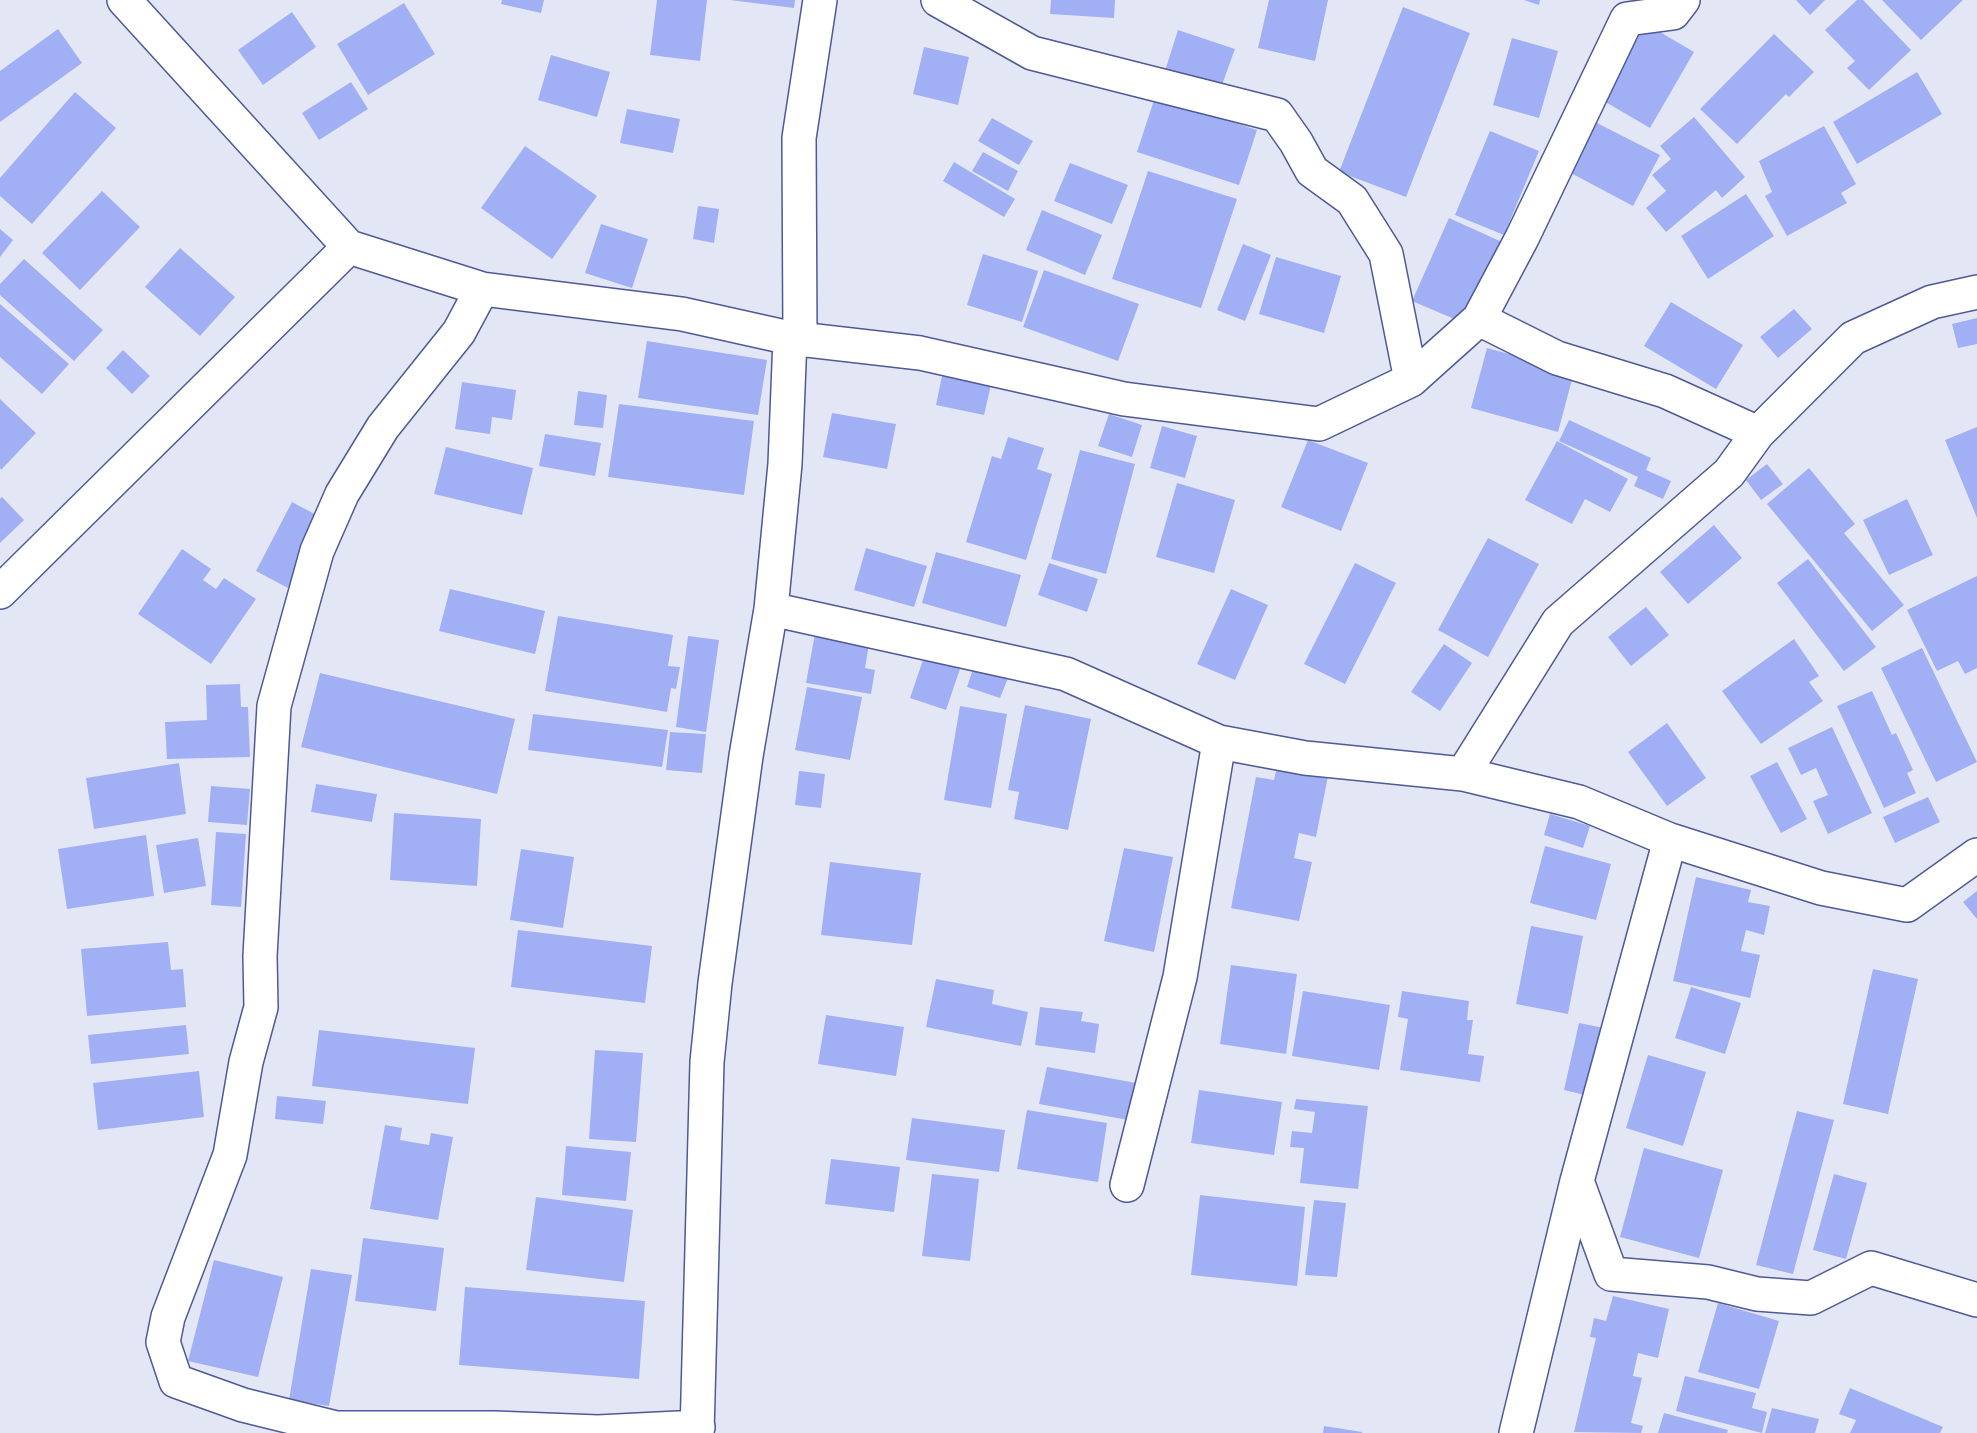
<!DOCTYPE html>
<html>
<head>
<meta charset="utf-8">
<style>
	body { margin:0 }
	canvas { display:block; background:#e3e7f5 }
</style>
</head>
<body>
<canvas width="1977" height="1433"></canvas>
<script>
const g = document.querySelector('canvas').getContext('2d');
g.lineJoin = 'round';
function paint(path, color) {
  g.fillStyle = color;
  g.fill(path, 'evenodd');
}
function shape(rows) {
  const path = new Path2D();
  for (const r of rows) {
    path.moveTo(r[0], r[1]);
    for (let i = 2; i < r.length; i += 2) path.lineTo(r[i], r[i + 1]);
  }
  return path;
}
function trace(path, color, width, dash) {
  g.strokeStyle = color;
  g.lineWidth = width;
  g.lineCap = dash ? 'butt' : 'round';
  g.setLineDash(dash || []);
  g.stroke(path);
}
const building = shape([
	[502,0,544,0,541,13,501,4],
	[657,0,707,0,700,61,650,55],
	[730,0,795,0,794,8],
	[1051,0,1115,0,1114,18,1050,14],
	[1269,0,1328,0,1315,61,1258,48],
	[1524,0,1540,0,1539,5],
	[1796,0,1825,0,1810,15],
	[1857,0,1863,0,1911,50,1869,90,1847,68,1855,61,1825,30],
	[1882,0,1963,0,1921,40],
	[404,3,435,54,368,95,337,44],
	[1403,7,1470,33,1406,197,1339,172],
	[292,12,316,47,263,85,238,50],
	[1641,21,1694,52,1650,128,1597,97],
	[58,29,82,63,0,122,0,71],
	[1178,30,1235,49,1219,93,1164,74],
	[1774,34,1814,72,1789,97,1786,94,1737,144,1700,109],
	[1512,38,1558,51,1539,118,1493,105],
	[924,47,969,57,958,105,913,94],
	[551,55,610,72,597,117,538,100],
	[1917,72,1942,114,1857,164,1833,122],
	[351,82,368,109,319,140,302,113],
	[75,92,116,128,32,224,0,196,0,178],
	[1155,97,1257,130,1239,185,1137,152],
	[627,109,680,119,673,153,620,143],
	[1694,117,1745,177,1722,198,1716,190,1666,232,1646,208,1666,191,1652,175,1671,159,1660,146],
	[992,118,1033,141,1019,165,978,141],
	[1595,122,1660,155,1633,206,1569,172],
	[1824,126,1856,184,1841,193,1847,203,1787,236,1765,196,1772,192,1759,161],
	[1490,131,1539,151,1504,235,1455,215],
	[525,146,597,196,552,259,481,208],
	[983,152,1018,171,1008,191,972,171],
	[954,162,1015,199,1004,217,943,181],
	[1070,163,1128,185,1112,224,1054,201],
	[1148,171,1237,199,1201,308,1112,279],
	[102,191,140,227,80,290,42,253],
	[1746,194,1774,236,1708,279,1681,236],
	[698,206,719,209,714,243,693,239],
	[1042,210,1102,235,1085,275,1026,250],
	[1449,218,1502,242,1466,324,1412,301],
	[601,224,648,239,632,288,585,273],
	[0,229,13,240,0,257],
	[1243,244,1271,255,1245,321,1217,310],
	[180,248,235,297,200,336,145,287],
	[983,254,1038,271,1022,322,967,305],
	[1276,257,1341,276,1324,333,1259,314],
	[24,259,103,330,74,361,0,295,0,284],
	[1044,270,1139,304,1118,361,1023,327],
	[1671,302,1743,345,1716,389,1644,346],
	[0,304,69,364,42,394,0,357],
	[1794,309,1812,329,1778,358,1760,337],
	[1977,318,1977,344,1958,348,1952,324],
	[647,341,767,360,758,415,638,398],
	[1487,348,1574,372,1558,432,1471,408],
	[123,350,150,376,132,394,106,368],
	[942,376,991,385,984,415,936,405],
	[462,382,516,390,512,420,492,417,490,434,455,429],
	[578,391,607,395,603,428,574,425],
	[0,399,36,433,1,470,0,468],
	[619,404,754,421,744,495,608,477],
	[832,413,896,424,887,469,823,457],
	[1109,414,1142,425,1132,457,1098,446],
	[1569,420,1651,458,1646,470,1671,481,1663,499,1634,486,1638,477,1559,441],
	[1162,426,1197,436,1185,478,1150,468],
	[1977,427,1977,518,1945,440],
	[545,434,601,443,595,476,539,466],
	[1008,437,1044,448,1037,469,1052,474,1026,560,966,542,992,456,1001,459],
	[1308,440,1368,463,1341,531,1281,507],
	[1557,441,1628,479,1610,512,1585,499,1572,524,1525,500],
	[446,447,533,468,522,515,434,494],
	[1080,450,1135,464,1106,574,1051,559],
	[1767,464,1783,484,1761,500,1746,480],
	[1809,468,1855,524,1844,533,1904,605,1872,631,1767,504],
	[1177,483,1235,500,1214,573,1156,557],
	[2,497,24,520,0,543,0,499],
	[1907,499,1933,555,1889,575,1863,520],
	[292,502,324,519,288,588,256,571],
	[1714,525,1742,558,1688,604,1660,572],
	[1488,538,1539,564,1488,657,1438,630],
	[866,548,927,566,914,607,854,590],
	[182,549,211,569,203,580,216,589,224,578,256,599,211,664,138,614],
	[936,552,1021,575,1006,627,922,603],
	[1808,559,1876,647,1844,671,1777,583],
	[1049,563,1098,579,1087,612,1038,595],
	[1355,563,1396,583,1345,684,1304,664],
	[1977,576,1977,668,1965,674,1958,661,1937,671,1907,610],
	[450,589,545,611,535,654,439,631],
	[1231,589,1268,605,1235,680,1197,664],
	[1646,607,1669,635,1631,666,1608,637],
	[558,616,673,635,668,666,680,667,676,689,671,688,667,712,545,691],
	[816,628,870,638,865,668,875,670,871,694,806,683],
	[688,636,719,640,706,732,676,727],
	[1794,639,1819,676,1809,682,1823,701,1761,744,1722,691],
	[1444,644,1472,663,1440,711,1411,692],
	[1922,648,1977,762,1936,782,1881,668],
	[924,657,960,669,946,710,910,698],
	[974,666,1008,678,1000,698,967,687],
	[320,673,515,719,497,794,301,747],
	[240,684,241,707,248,707,250,757,167,759,165,722,207,720,206,685],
	[807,687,862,697,850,760,795,750],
	[1872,691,1892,735,1896,733,1913,770,1907,773,1916,793,1884,808,1837,706],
	[1025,705,1091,719,1068,830,1014,819,1019,792,1008,790],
	[960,706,1007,714,991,808,944,800],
	[533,714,668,730,662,767,528,750],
	[1667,723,1706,778,1667,806,1628,752],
	[1832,727,1872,813,1828,834,1813,801,1828,795,1816,768,1801,775,1788,748],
	[670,732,706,734,702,773,666,770],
	[1777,762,1807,819,1781,833,1750,776],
	[179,763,186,814,94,829,86,778],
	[1277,766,1328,776,1316,837,1299,833,1294,858,1312,862,1299,921,1231,908,1256,777,1274,780],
	[799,771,825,774,821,808,795,805],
	[316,784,377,794,372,822,311,812],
	[211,786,250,789,247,825,208,822],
	[1928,797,1940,822,1895,843,1883,817],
	[394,813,481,819,477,886,390,880],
	[1550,814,1590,826,1583,848,1544,835],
	[216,832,246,834,241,907,211,905],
	[146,835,154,896,67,909,58,849],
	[198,838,206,886,164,893,156,845],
	[1545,846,1611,864,1596,920,1530,903],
	[1124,848,1173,857,1154,952,1104,941],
	[521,849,574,857,563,928,510,920],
	[830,862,921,873,912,945,821,935],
	[1696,877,1751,890,1748,902,1770,906,1764,935,1746,930,1741,951,1760,955,1750,998,1673,981],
	[1977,891,1977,919,1963,902],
	[1531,926,1583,936,1568,1014,1516,1004],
	[518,930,652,946,645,1003,511,987],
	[168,942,171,970,183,969,186,1007,87,1016,81,949],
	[1231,965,1297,974,1286,1054,1220,1044],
	[1873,969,1918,979,1888,1114,1843,1104],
	[936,979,994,990,992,1004,1028,1012,1021,1046,926,1027],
	[1691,987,1741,1003,1725,1054,1675,1038],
	[1303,991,1390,1005,1379,1070,1292,1056],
	[1402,991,1469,1001,1467,1020,1473,1020,1468,1054,1484,1056,1480,1082,1400,1070,1408,1019,1398,1017],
	[1040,1007,1083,1012,1081,1021,1099,1024,1095,1053,1035,1045],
	[826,1015,904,1027,896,1076,818,1064],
	[1579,1023,1604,1028,1589,1096,1564,1090],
	[186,1025,189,1054,91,1064,88,1035],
	[319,1030,475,1048,468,1104,312,1086],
	[595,1050,643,1053,636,1142,589,1139],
	[1648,1055,1706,1072,1683,1146,1626,1128],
	[1047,1067,1142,1084,1134,1121,1039,1104],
	[199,1071,204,1117,98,1130,93,1083],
	[1199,1090,1282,1102,1274,1155,1191,1143],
	[277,1096,326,1101,323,1124,275,1119],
	[1296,1099,1368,1106,1358,1189,1300,1183,1304,1148,1290,1147,1292,1131,1312,1133,1315,1112,1294,1109],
	[1027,1110,1107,1123,1098,1182,1017,1169],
	[1797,1111,1834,1120,1793,1274,1756,1265],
	[912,1118,1005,1130,999,1172,906,1160],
	[385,1125,402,1128,400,1140,429,1145,431,1133,453,1137,438,1220,370,1209],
	[566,1146,631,1152,626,1201,562,1195],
	[1644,1148,1723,1170,1699,1258,1620,1237],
	[831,1159,900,1167,894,1212,825,1204],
	[932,1174,979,1179,970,1261,922,1256],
	[1834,1174,1867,1183,1846,1259,1813,1250],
	[1200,1195,1305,1207,1297,1286,1191,1275],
	[536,1197,633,1210,624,1282,526,1270],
	[1314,1200,1346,1203,1337,1277,1305,1275],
	[363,1238,444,1248,436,1311,355,1301],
	[214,1260,283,1277,258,1377,188,1361],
	[311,1269,352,1275,329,1406,289,1400],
	[465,1287,645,1301,639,1379,459,1365],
	[1613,1296,1669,1309,1658,1358,1638,1353,1633,1376,1642,1378,1631,1423,1643,1426,1641,1433,1574,1432,1596,1338,1590,1337,1594,1318,1606,1321],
	[1718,1303,1779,1321,1759,1389,1698,1372],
	[1685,1376,1756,1393,1752,1408,1767,1412,1762,1433,1676,1411],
	[1850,1388,1943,1427,1940,1433,1850,1433,1856,1420,1839,1414],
	[1772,1408,1819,1419,1815,1433,1765,1433],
	[1664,1413,1728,1430,1727,1433,1658,1433],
	[1324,1426,1362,1432,1362,1433,1323,1433]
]);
const minor = shape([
	[124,0,349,247,482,289,682,314,790,338,920,353,1124,399,1319,424,1411,380,1479,319,1522,238,1627,19,1673,13,1683,0],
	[938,0,1032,53,1277,115,1296,142,1312,171,1352,200,1386,254,1411,380],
	[482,289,459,332,383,427,342,494,317,551,274,706,260,956,261,1007,246,1062,230,1155,168,1317,163,1342,176,1381,243,1405,336,1428,494,1428,598,1432,698,1427],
	[1479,319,1557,358,1665,391,1758,433],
	[800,338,799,138,820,0],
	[0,592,349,247],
	[771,609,1066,674,1219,742,1305,758,1463,774,1579,802,1670,840,1821,888,1907,905,1977,855],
	[1463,774,1558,622,1729,473,1758,433,1853,338,1932,302,1977,292],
	[1577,1181,1611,1274,1708,1282,1757,1294,1811,1298,1871,1268,1977,1300],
	[1127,1185,1180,977,1219,742],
	[697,1433,707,1062,715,983,746,756,771,609,785,464,790,338],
	[1516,1433,1577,1181,1670,840]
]);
paint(building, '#a1b0f4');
trace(minor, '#4e5996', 36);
trace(minor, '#fff', 33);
</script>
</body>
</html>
